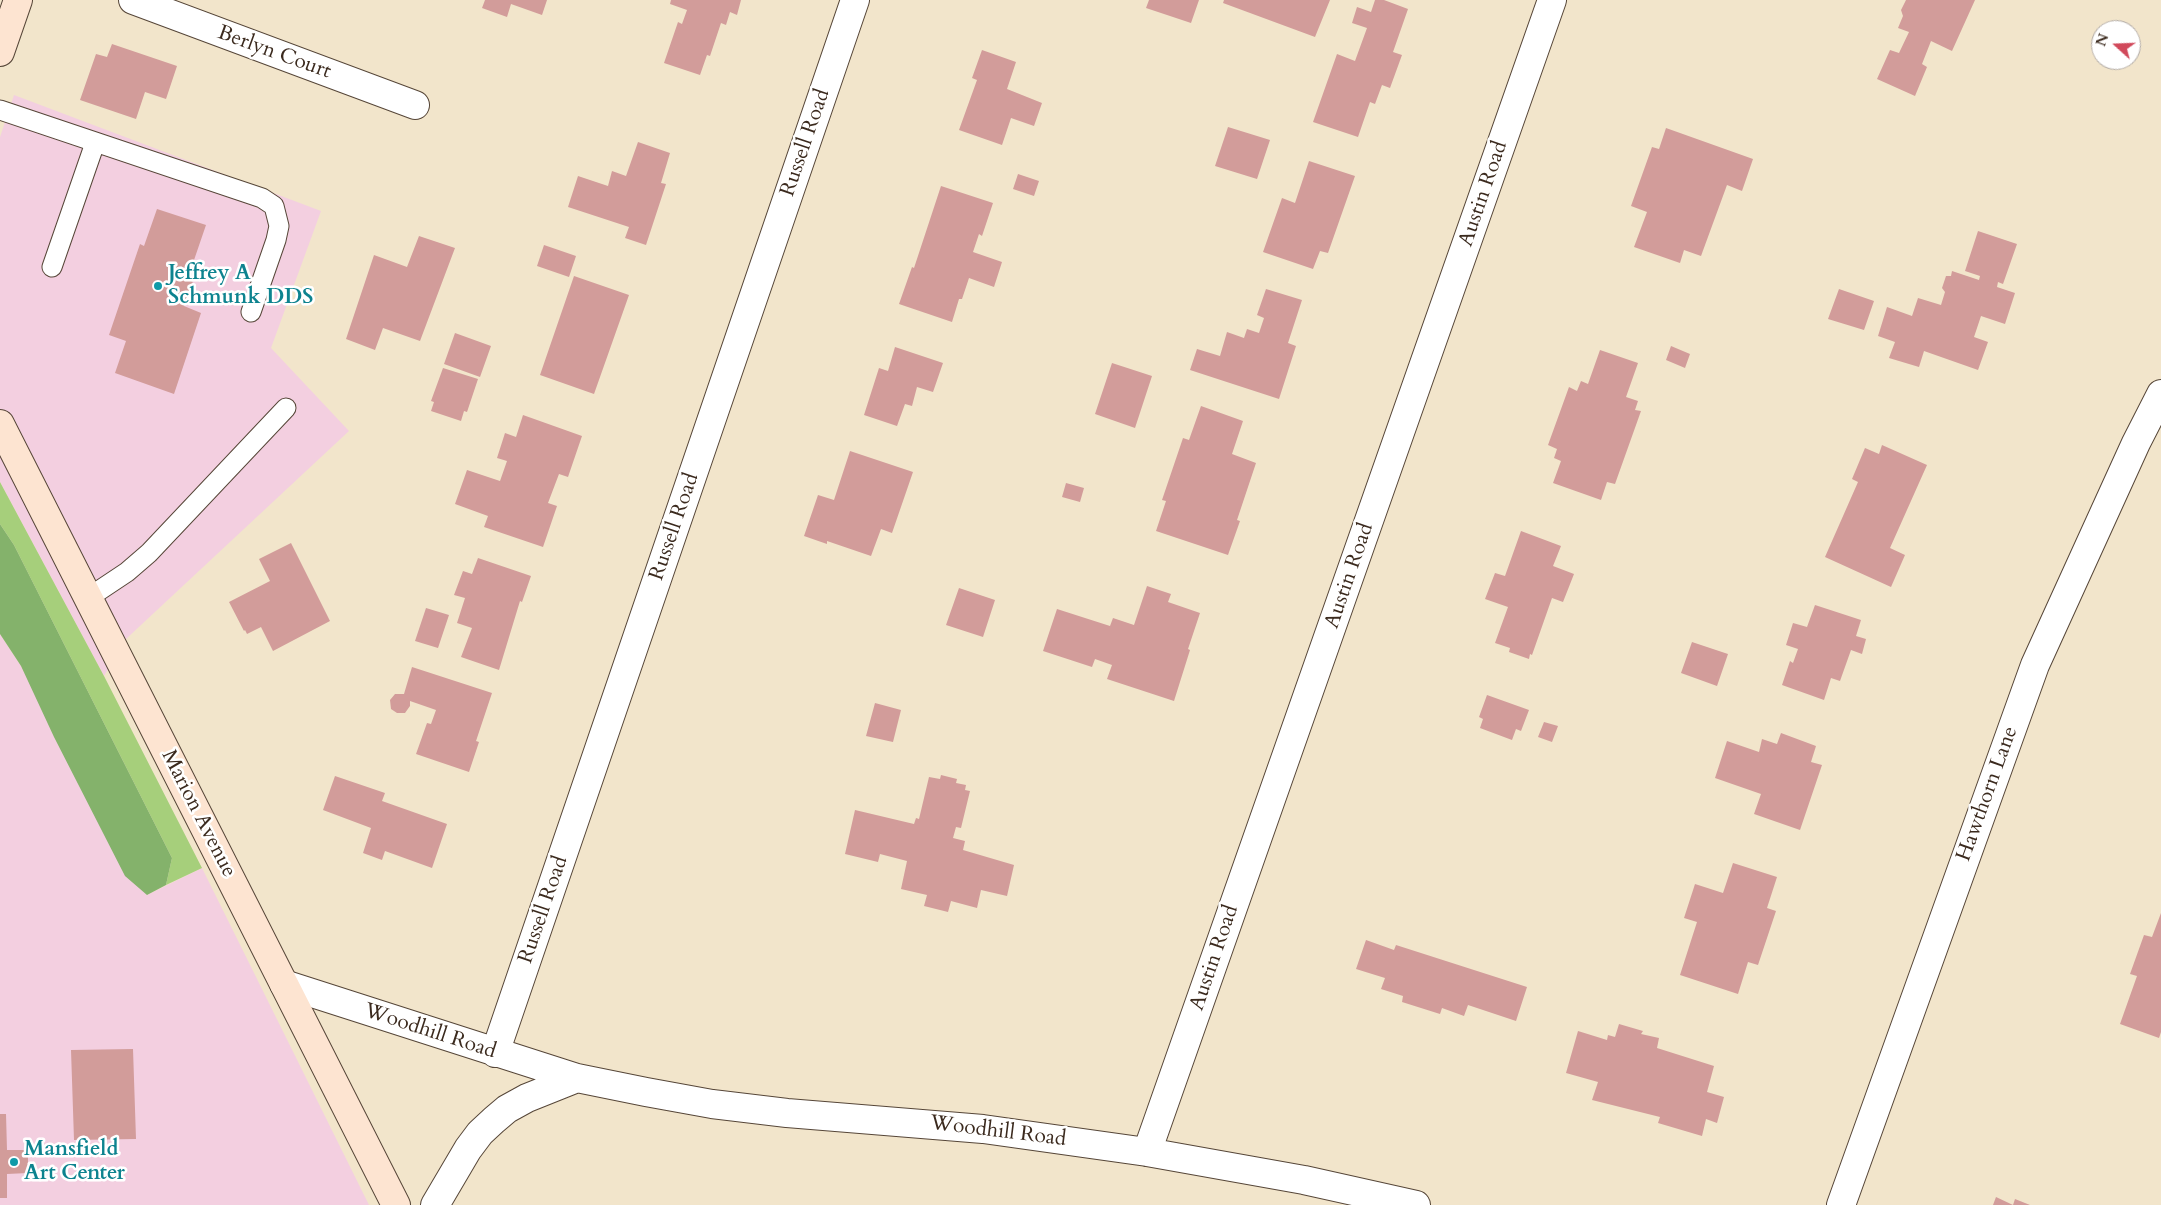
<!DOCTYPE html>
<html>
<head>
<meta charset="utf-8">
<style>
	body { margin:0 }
	#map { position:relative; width:2161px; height:1205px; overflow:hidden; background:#f2e5cb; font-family:Cardo,serif }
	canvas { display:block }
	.north { position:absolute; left:2091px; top:20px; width:50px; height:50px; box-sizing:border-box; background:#fff; border:1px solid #b1aaa5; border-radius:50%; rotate:290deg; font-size:14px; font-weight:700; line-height:20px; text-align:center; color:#3b2a1e }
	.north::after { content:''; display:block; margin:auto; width:18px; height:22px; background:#d1495b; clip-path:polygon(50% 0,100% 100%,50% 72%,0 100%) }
</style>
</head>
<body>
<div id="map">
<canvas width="2161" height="1205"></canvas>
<div class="north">N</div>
</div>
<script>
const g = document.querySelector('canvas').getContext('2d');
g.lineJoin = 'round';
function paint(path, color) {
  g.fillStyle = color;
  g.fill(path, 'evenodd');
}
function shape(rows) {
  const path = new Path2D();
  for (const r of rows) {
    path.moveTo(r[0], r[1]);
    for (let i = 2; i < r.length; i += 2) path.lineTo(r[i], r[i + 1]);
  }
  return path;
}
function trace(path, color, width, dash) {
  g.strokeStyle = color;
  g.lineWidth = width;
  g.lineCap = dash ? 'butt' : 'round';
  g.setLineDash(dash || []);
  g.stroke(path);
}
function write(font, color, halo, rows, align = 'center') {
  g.font = font + ' Cardo,serif';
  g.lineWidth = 5;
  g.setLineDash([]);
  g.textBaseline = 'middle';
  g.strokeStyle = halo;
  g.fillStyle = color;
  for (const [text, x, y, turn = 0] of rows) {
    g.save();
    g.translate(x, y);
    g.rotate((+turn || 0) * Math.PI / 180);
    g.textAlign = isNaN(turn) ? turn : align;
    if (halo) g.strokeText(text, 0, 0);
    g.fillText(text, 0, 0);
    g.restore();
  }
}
const built = shape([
	[14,95,321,211,271,348,349,431,126,639,104,676,0,482,0,137],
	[0,634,21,666,147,895,202,868,369,1205,0,1205]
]);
const green = shape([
	[0,482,104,676,202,868,166,885,172,858,14,545,0,524]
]);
const forest = shape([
	[0,524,14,545,172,858,166,885,147,895,125,876,54,737,21,666,0,634]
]);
const building = shape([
	[485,0,547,0,542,15,511,4,507,17,482,8],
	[671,0,741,0,737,15,730,12,726,25,721,23,710,56,707,55,700,75,664,63,678,22,682,24,687,10,670,4],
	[1149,0,1199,0,1191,23,1146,8],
	[1224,0,1330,0,1315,37,1223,3],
	[1375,0,1384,0,1408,9,1393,52,1402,55,1390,88,1382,85,1375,104,1370,102,1358,137,1313,122,1337,54,1355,61,1367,28,1352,23,1357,7,1371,12],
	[1906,0,1975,0,1952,51,1931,41,1922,64,1927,67,1915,96,1877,79,1890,50,1899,53,1909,32,1898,28,1903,16,1901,10],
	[112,44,177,66,166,99,145,92,136,119,80,100,96,54,107,57],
	[982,50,1016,62,1007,89,1042,103,1034,126,1011,118,1002,145,959,130,977,80,972,78],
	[1228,127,1270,140,1257,179,1215,166],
	[1666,128,1753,159,1742,191,1727,185,1701,256,1684,250,1680,263,1634,247,1647,212,1631,206,1652,147,1659,149],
	[638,142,670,153,661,183,666,184,646,245,625,238,629,227,568,207,578,176,608,186,612,171,626,176],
	[1309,161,1355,176,1328,253,1320,251,1313,269,1263,252,1282,198,1295,203],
	[1018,174,1039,181,1034,196,1013,189],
	[941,186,993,203,982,236,979,234,973,252,1002,262,994,287,969,278,962,299,959,299,952,322,899,304,912,267,914,268],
	[157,209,206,225,193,263,199,265,184,306,201,313,174,394,115,373,126,341,109,335,140,244,144,246],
	[1978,231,2017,244,2003,284,1998,282,1997,287,2015,293,2005,324,1981,316,1974,337,1988,342,1978,370,1924,351,1919,367,1889,358,1895,342,1878,336,1887,307,1912,316,1918,298,1941,305,1945,292,1942,288,1946,276,1951,276,1952,271,1979,280,1980,276,1965,271],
	[419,236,455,248,420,341,383,328,375,350,346,339,374,255,407,267],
	[544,245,576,256,569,277,537,266],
	[574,276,629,295,594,394,540,375],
	[1266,289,1302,300,1288,343,1296,346,1279,399,1190,370,1197,349,1220,356,1227,332,1244,338,1247,329,1259,333,1264,318,1257,315],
	[1839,289,1874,301,1864,330,1828,319],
	[455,333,491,346,480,377,444,364],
	[1671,346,1690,354,1685,368,1666,360],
	[895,347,943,363,933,392,917,387,912,406,905,404,897,426,864,415,879,368,888,371],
	[1600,350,1638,363,1626,397,1638,401,1635,410,1641,411,1615,484,1607,482,1601,500,1553,483,1561,461,1554,458,1557,449,1548,445,1569,387,1577,391,1581,381,1588,384],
	[1112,363,1152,376,1135,428,1095,414],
	[443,368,478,379,467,412,464,411,461,421,431,411,434,402,431,401],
	[1201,406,1243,421,1232,454,1256,463,1237,520,1240,521,1228,555,1156,531,1166,501,1162,500,1183,438,1189,440],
	[523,415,582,436,568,477,559,474,548,503,557,506,543,547,484,527,488,516,455,504,467,470,500,481,507,461,497,458,505,433,516,437],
	[1882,445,1927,465,1890,548,1905,555,1891,587,1825,557,1858,482,1852,479,1865,448,1879,454],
	[850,451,913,472,892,533,881,529,871,556,827,541,827,544,804,536,818,495,834,500],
	[1066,483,1084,488,1080,502,1062,497],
	[1521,531,1561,546,1553,566,1574,574,1563,602,1552,598,1532,655,1530,654,1529,659,1509,652,1510,648,1495,643,1508,607,1485,599,1495,573,1505,576],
	[291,543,330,621,273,651,261,627,247,634,245,630,244,631,229,602,270,581,259,559],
	[478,558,531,576,522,602,520,601,499,670,461,657,472,628,457,623,465,598,454,595,463,571,472,574],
	[1147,586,1171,594,1168,602,1200,613,1188,649,1190,650,1174,701,1107,679,1112,665,1095,659,1092,667,1043,651,1057,609,1110,626,1113,618,1134,625],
	[959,588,995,600,983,637,946,625],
	[1815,605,1861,620,1856,636,1866,639,1862,654,1851,650,1840,681,1831,678,1824,700,1782,685,1790,661,1793,663,1798,649,1786,645,1793,623,1807,627],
	[426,608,449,615,438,648,415,641],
	[1692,642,1728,654,1717,686,1681,673],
	[412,667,492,693,476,741,479,742,469,772,416,754,427,723,431,724,436,710,410,701,410,706,405,713,397,713,391,709,390,700,395,694,404,694],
	[1487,695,1529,710,1521,731,1516,729,1512,740,1480,728,1483,719,1479,717],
	[875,703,901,710,893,742,866,736],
	[1544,722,1558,726,1552,742,1538,737],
	[1781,733,1816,746,1811,762,1822,765,1800,830,1754,814,1761,794,1715,778,1727,741,1759,752,1762,739,1777,744],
	[941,775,957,779,956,783,966,785,965,790,970,791,961,828,956,827,953,838,965,841,963,850,1014,865,1007,896,981,890,977,908,951,901,948,912,924,906,927,895,901,889,907,861,880,854,878,862,845,854,855,810,914,824,916,818,919,819,929,777,940,779],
	[335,776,385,793,382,801,447,824,432,868,385,851,382,860,363,853,371,828,323,810],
	[1733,863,1777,877,1767,908,1776,911,1758,965,1748,962,1738,994,1680,975,1697,922,1684,918,1695,884,1723,893],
	[2161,913,2161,1032,2159,1038,2120,1024,2137,976,2130,974,2144,935,2152,937],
	[1366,940,1394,950,1396,945,1527,987,1516,1021,1468,1005,1464,1016,1442,1008,1440,1014,1402,1002,1403,996,1381,989,1385,978,1356,969],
	[1619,1024,1643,1031,1641,1034,1659,1038,1657,1048,1714,1066,1707,1092,1724,1097,1717,1123,1706,1119,1702,1136,1658,1123,1660,1117,1592,1100,1598,1082,1566,1073,1578,1031,1607,1040,1608,1035,1615,1037],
	[133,1049,136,1139,74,1140,71,1050],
	[0,1114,6,1114,7,1150,28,1150,28,1173,7,1174,7,1198,0,1198],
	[1996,1197,2013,1205,2015,1199,2030,1205,1993,1205]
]);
const lane = shape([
	[0,110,262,198,274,206,279,226,276,240,251,312],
	[52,267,95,143],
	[88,598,127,572,149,553,286,408]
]);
const street = shape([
	[133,0,415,105],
	[284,984,577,1078,646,1092,712,1104,787,1113,983,1129,1147,1152,1304,1180,1416,1205],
	[495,1053,855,0],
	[1147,1152,1552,0],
	[435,1205,468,1149,480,1133,494,1120,507,1109,527,1098,577,1078],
	[1841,1205,2035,665,2136,443,2161,394]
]);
const secondary = shape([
	[0,52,18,0],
	[0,424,396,1205]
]);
const markers = [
	[158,286,5,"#0f9aa8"],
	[14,1162,5,"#0f9aa8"]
];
const streetNames = [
	["Berlyn Court",274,53,20],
	["Russell Road",806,143,-71],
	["Austin Road",1484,194,-71],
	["Russell Road",675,527,-71],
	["Austin Road",1350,576,-71],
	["Hawthorn Lane",1988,794,-70],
	["Marion Avenue",198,814,63],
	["Russell Road",544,910,-71],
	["Austin Road",1215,958,-71],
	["Woodhill Road",430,1032,18],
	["Woodhill Road",998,1132,7]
];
const cultureNames = [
	["Jeffrey A",168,274],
	["Schmunk DDS",168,298],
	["Mansfield",24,1150],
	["Art Center",24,1174]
];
paint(built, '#f3cfe0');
paint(green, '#a6cf7b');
paint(forest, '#84b26b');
paint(building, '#d29c9a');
trace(lane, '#564638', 21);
trace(street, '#564638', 30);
trace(secondary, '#564638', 30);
trace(lane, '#fff', 19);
trace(street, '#fff', 28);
trace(secondary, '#fde4d1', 28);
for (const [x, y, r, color] of markers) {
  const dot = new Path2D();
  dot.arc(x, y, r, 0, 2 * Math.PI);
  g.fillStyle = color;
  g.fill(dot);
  trace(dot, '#fff', 2);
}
write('21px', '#3b2a1e', '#fff', streetNames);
write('bold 21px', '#0d838f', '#fff', cultureNames, 'left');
</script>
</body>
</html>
